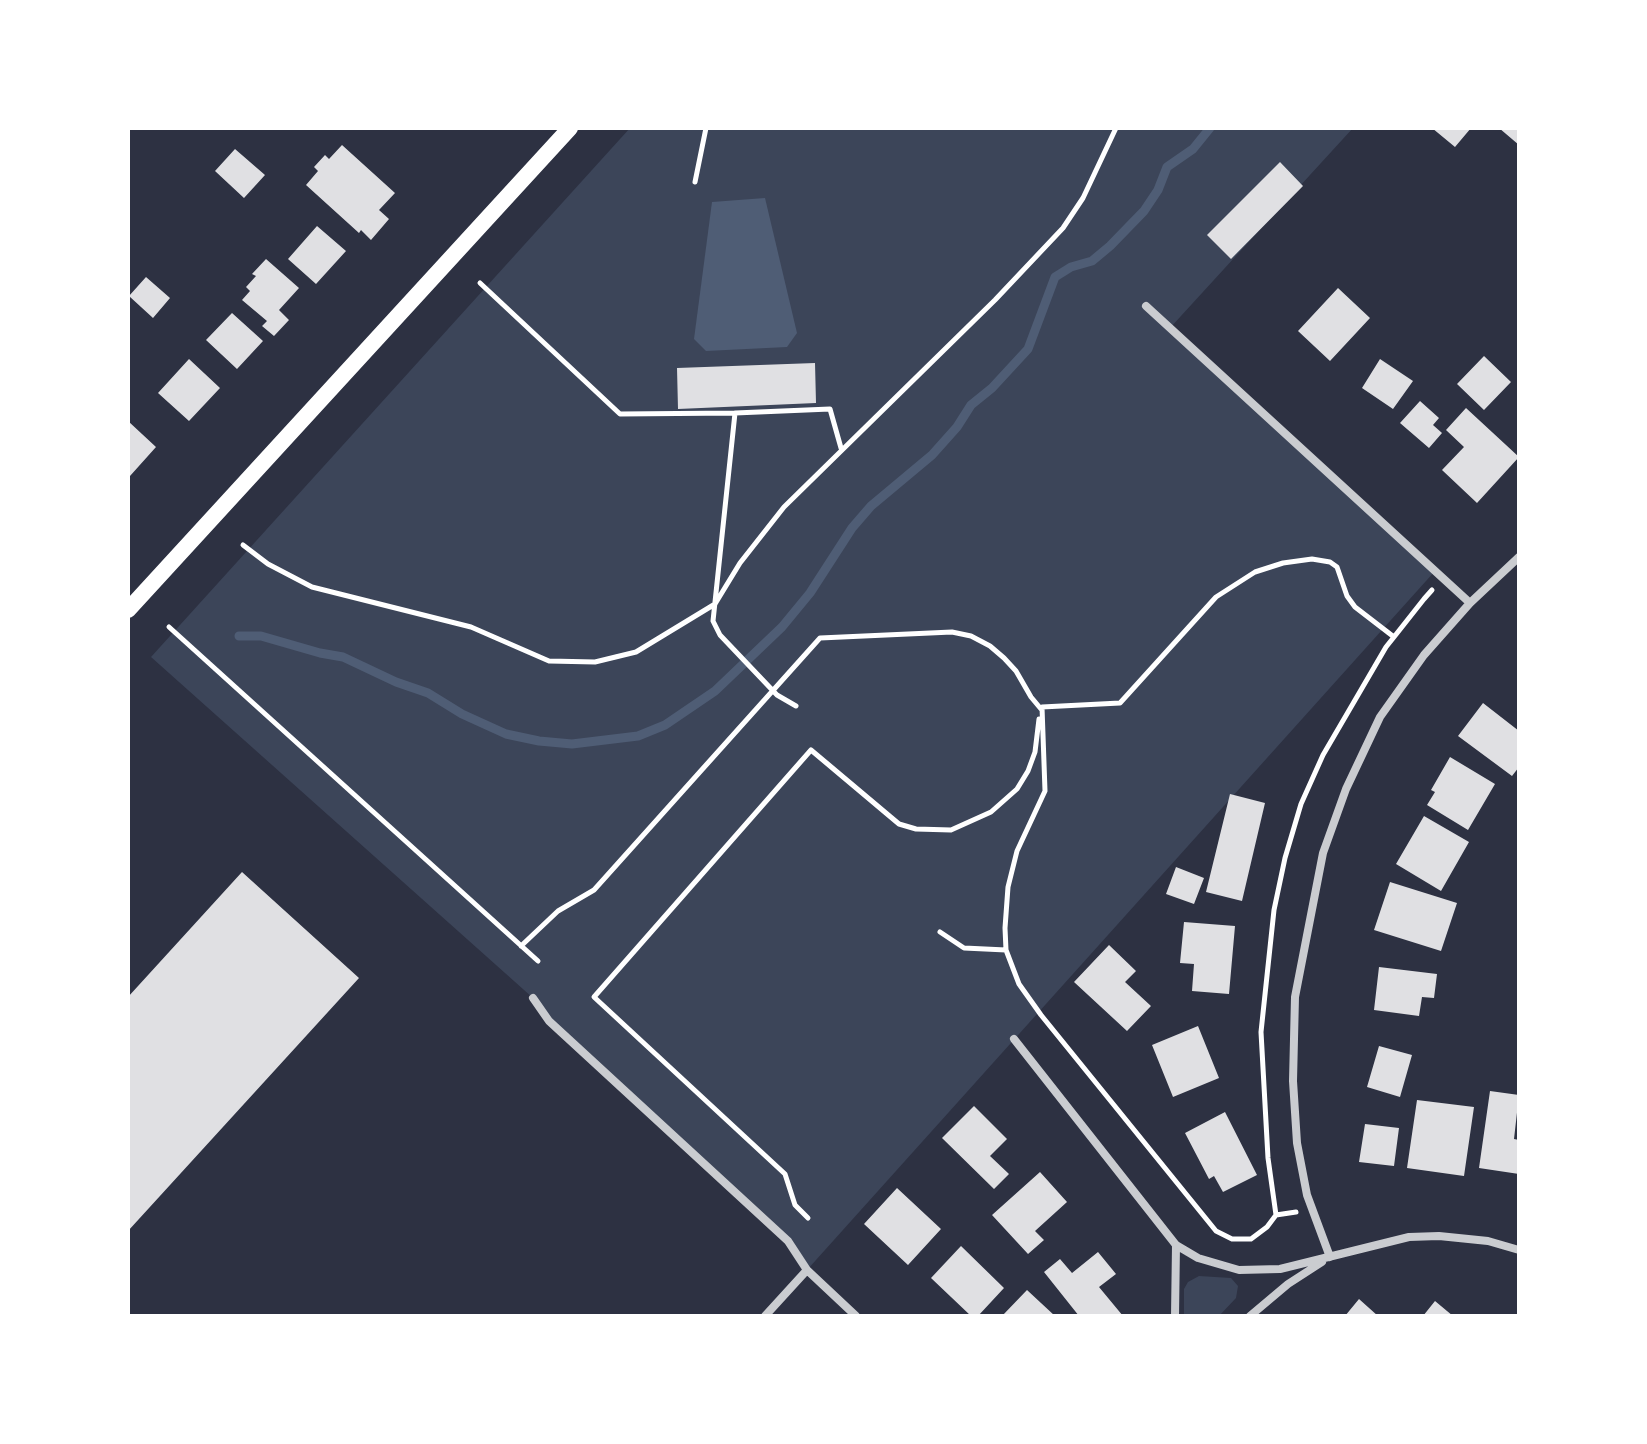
<!DOCTYPE html>
<html>
<head>
<meta charset="utf-8">
<style>
	body { margin:0 }
	#map { position:relative; width:1647px; height:1444px; overflow:hidden; background:#2d3142; font-family:"Crimson Pro",serif }
	canvas { display:block }
	.frame { position:absolute; inset:0; border:130px solid #fff; pointer-events:none }
</style>
</head>
<body>
<div id="map">
<canvas width="1647" height="1444"></canvas>
<div class="frame"></div>
</div>
<script>
const g = document.querySelector('canvas').getContext('2d');
g.lineJoin = 'round';
function paint(path, color) {
  g.fillStyle = color;
  g.fill(path, 'evenodd');
}
function shape(rows) {
  const path = new Path2D();
  for (const r of rows) {
    path.moveTo(r[0], r[1]);
    for (let i = 2; i < r.length; i += 2) path.lineTo(r[i], r[i + 1]);
  }
  return path;
}
function trace(path, color, width, dash) {
  g.strokeStyle = color;
  g.lineWidth = width;
  g.lineCap = dash ? 'butt' : 'round';
  g.setLineDash(dash || []);
  g.stroke(path);
}
const green = shape([
	[630,128,1353,128,1170,328,1435,571,807,1270,788,1241,549,1021,533,998,151,657],
	[1199,1276,1231,1278,1238,1286,1236,1298,1219,1316,1184,1316,1184,1289,1188,1282]
]);
const water = shape([
	[765,198,797,333,787,347,706,351,694,339,712,202]
]);
const stream = shape([
	[239,636,261,636,320,653,343,657,396,682,428,693,462,714,506,734,539,741,572,744,638,736,665,725,715,691,782,627,810,593,852,528,871,506,932,455,957,427,971,405,992,388,1028,349,1055,277,1071,267,1092,261,1110,246,1144,211,1158,190,1167,167,1193,149,1210,128]
]);
const building = shape([
	[1432,128,1471,128,1455,147],
	[1499,128,1519,128,1519,145],
	[342,145,395,193,379,210,389,219,371,240,361,230,359,233,306,185,318,171,314,167,325,155,329,159],
	[235,149,265,175,244,198,215,171],
	[1280,162,1303,186,1231,259,1207,235],
	[317,226,346,251,316,284,288,259],
	[266,259,299,288,279,310,289,320,274,336,262,326,267,321,242,300,250,291,246,287,256,276,252,274],
	[146,277,170,298,153,318,129,296],
	[1338,288,1370,318,1330,361,1298,331],
	[232,313,263,341,237,369,206,340],
	[1484,356,1511,382,1484,410,1457,384],
	[189,359,220,388,189,421,158,393],
	[1380,359,1413,381,1393,409,1362,388],
	[815,363,816,403,678,409,677,368],
	[1420,401,1439,418,1433,425,1442,433,1429,448,1400,423],
	[1466,408,1519,457,1477,503,1442,470,1464,447,1446,430],
	[128,421,156,447,130,476,128,474],
	[1483,703,1519,731,1519,767,1512,776,1458,736],
	[1450,757,1495,784,1468,830,1427,805,1435,792,1431,790],
	[1230,794,1265,803,1242,901,1206,892],
	[1424,816,1469,842,1441,891,1396,864],
	[1176,867,1204,878,1194,904,1166,894],
	[242,872,359,978,128,1231,128,997],
	[1390,882,1457,903,1441,951,1374,930],
	[1184,922,1235,926,1229,994,1192,991,1194,964,1180,963],
	[1109,945,1136,971,1125,982,1151,1006,1127,1031,1074,982],
	[1379,967,1437,974,1434,998,1422,997,1419,1016,1374,1010],
	[1198,1026,1219,1078,1173,1097,1152,1045],
	[1379,1046,1412,1055,1400,1097,1367,1087],
	[1490,1091,1519,1095,1514,1139,1519,1140,1519,1174,1479,1168],
	[1417,1100,1474,1107,1464,1176,1407,1168],
	[974,1106,1007,1139,990,1156,1009,1174,994,1189,942,1138],
	[1225,1112,1257,1175,1223,1192,1214,1176,1209,1179,1185,1133],
	[1365,1124,1399,1128,1394,1166,1359,1162],
	[1040,1172,1067,1202,1035,1231,1044,1240,1028,1254,992,1215],
	[897,1188,941,1229,908,1265,864,1224],
	[961,1246,1004,1288,978,1316,971,1316,931,1278],
	[1098,1252,1116,1274,1099,1287,1123,1316,1079,1316,1044,1272,1060,1259,1072,1273],
	[1027,1290,1055,1316,1002,1316],
	[1359,1299,1378,1316,1345,1316],
	[1435,1301,1453,1316,1423,1316]
]);
const path = shape([
	[695,182,706,128],
	[480,283,620,414,735,413,713,621,720,635,777,695,796,706],
	[735,413,830,409,841,448],
	[243,545,268,564,312,587,471,627,549,661,595,662,636,652,715,604,740,563,784,507,995,300,1063,228,1083,198,1116,128],
	[169,627,538,961],
	[1394,637,1355,607,1347,596,1337,567,1330,562,1312,559,1283,563,1255,572,1216,597,1120,703,1042,707,1045,791,1017,851,1008,887,1005,928,1006,950,1019,984,1041,1015,1216,1231,1232,1239,1251,1239,1267,1227,1276,1215,1268,1158,1261,1032,1274,910,1285,858,1301,804,1323,755,1386,647,1394,637,1424,599,1432,590],
	[940,932,964,948,1006,950],
	[521,946,558,911,594,890,820,638,952,632,971,636,990,646,1004,658,1016,671,1031,697,1041,709],
	[1276,1215,1296,1212],
	[808,1218,795,1205,785,1174,594,997,811,750,899,824,916,829,951,830,991,812,1017,789,1028,771,1035,752,1039,719]
]);
const minor = shape([
	[1146,306,1470,603],
	[533,998,549,1021,788,1241,807,1270,856,1316],
	[1014,1039,1176,1245,1198,1258,1239,1270,1280,1269,1409,1237,1439,1236,1488,1241,1519,1250],
	[1330,1257,1307,1195,1297,1143,1293,1081,1295,997,1323,853,1346,789,1380,717,1424,655,1470,603,1519,557],
	[765,1316,807,1270],
	[1175,1316,1176,1245],
	[1250,1316,1288,1284,1322,1262]
]);
const secondary = shape([
	[128,610,570,128]
]);
paint(green, '#3c4559');
paint(water, '#4f5d75');
trace(stream, '#4f5d75', 9);
paint(building, '#e0e0e3');
trace(path, '#fff', 5);
trace(minor, '#caccd0', 8);
trace(secondary, '#fff', 16);
</script>
</body>
</html>
